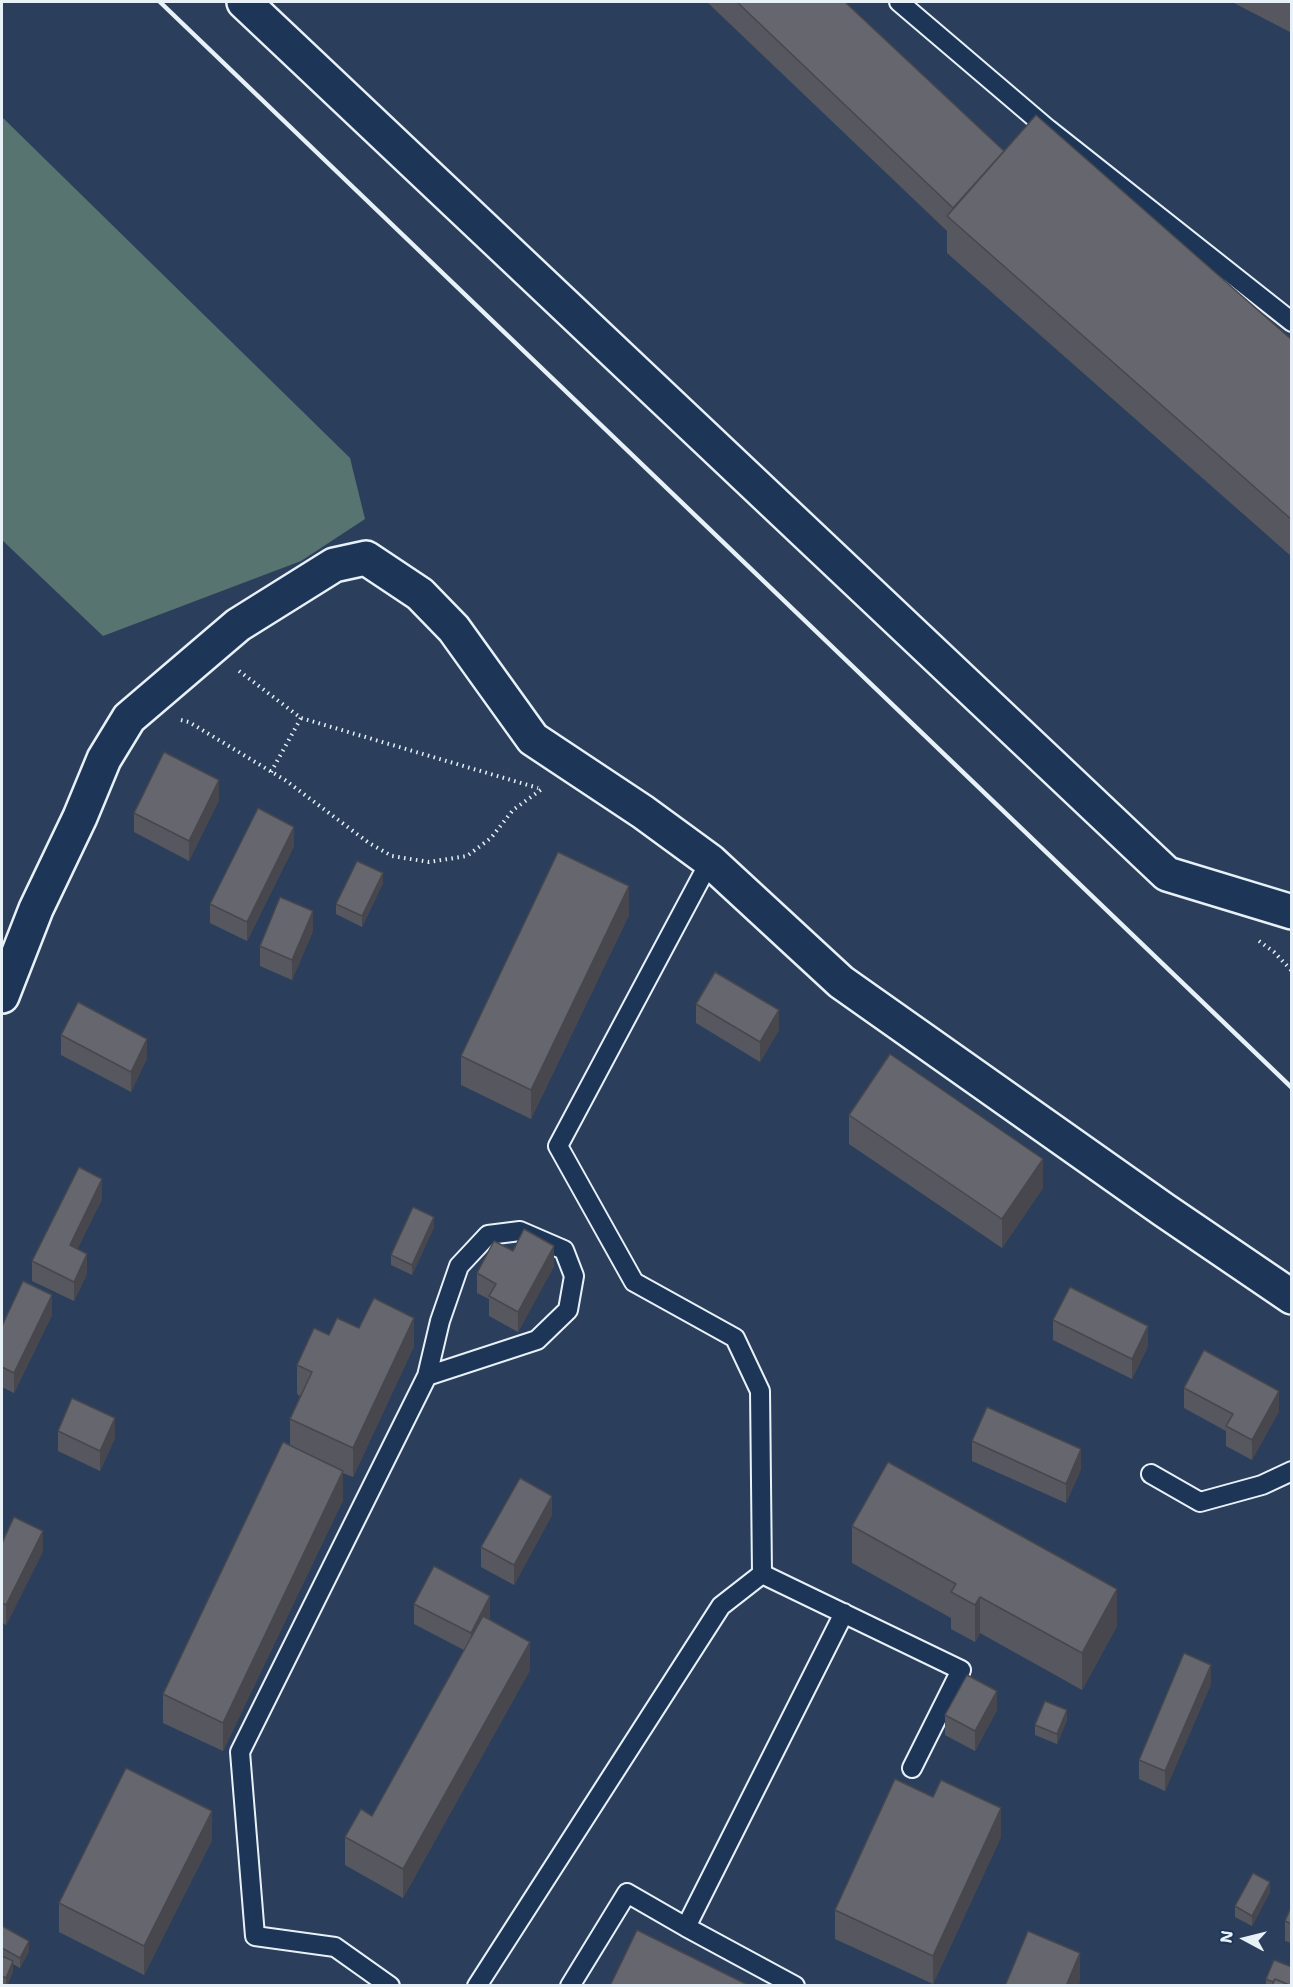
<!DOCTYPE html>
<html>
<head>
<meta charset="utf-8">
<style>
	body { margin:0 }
	#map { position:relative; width:1293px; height:1987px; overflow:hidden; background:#2b3f5c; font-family:"Shantell Sans",sans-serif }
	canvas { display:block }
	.frame { position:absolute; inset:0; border:3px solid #e8f1f8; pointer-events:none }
	.north { position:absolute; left:1215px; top:1909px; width:60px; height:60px; -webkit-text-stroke:4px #1d3557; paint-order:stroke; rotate:277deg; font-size:16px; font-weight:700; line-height:24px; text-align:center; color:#e8f1f8 }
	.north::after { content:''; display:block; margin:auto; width:21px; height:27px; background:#e8f1f8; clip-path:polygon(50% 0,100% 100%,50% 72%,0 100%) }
</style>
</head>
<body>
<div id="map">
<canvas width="1293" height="1987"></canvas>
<div class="frame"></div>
<div class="north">N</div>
</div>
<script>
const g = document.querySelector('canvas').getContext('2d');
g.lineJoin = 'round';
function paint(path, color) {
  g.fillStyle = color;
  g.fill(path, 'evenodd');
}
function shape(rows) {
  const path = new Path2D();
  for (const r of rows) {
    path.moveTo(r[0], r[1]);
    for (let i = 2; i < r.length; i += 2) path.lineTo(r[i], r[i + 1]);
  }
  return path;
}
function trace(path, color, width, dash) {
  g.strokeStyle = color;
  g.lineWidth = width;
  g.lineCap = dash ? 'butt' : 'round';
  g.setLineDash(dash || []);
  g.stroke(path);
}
const green = shape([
	[2,117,350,458,365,519,301,561,103,636,2,540]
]);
const path = shape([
	[239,671,301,718,538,788],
	[181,720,189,722,285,780,369,843,392,856,429,862,467,856,491,838,513,810,542,789],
	[271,772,301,718],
	[1259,941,1274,952,1292,971]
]);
const service = shape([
	[899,2,1048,129,1292,322],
	[710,861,558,1146,634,1282,735,1338,760,1391,762,1574,961,1670,912,1768],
	[1151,1474,1200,1502,1262,1485,1292,1471],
	[686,1927,844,1613],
	[390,1986,335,1947,255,1936,240,1752,427,1376,440,1321,459,1266,488,1235,520,1231,564,1250,574,1276,568,1310,537,1340,427,1376],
	[477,1986,721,1606,762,1574],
	[570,1986,627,1893,686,1927,795,1986]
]);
const minor = shape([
	[244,2,1167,874,1292,912],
	[2,996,36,909,80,817,104,759,129,718,238,625,334,565,366,558,420,594,454,629,533,739,643,812,710,861,841,982,1164,1210,1292,1297]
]);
const rail = shape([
	[160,2,1292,1088]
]);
const wall = shape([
	[707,2,845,2,1004,151,1292,340,1292,557,947,253,947,231],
	[1232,2,1292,2,1292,33],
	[219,800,189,861,134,832,134,813],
	[294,846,247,941,210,923,210,904],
	[383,883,362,927,336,914,336,904],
	[629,915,531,1119,461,1085,461,1056],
	[313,931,292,980,260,966,260,946],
	[696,1004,779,1030,760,1062,696,1023],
	[61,1035,147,1058,131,1092,61,1055],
	[849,1115,1043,1188,1002,1248,849,1144],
	[102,1199,77,1249,87,1274,74,1301,32,1281,32,1261],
	[434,1227,412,1275,391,1265,391,1255],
	[513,1251,554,1266,518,1332,489,1316,489,1299,477,1293,477,1273],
	[52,1315,14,1393,2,1387,2,1326],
	[1053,1320,1148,1346,1132,1379,1053,1340],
	[359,1328,414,1346,353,1477,343,1473,343,1500,223,1751,163,1723,163,1694,290,1445,290,1419,300,1396,297,1394,297,1365,329,1335],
	[1184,1388,1279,1411,1252,1460,1226,1446,1226,1431,1184,1408],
	[58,1431,115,1438,100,1471,58,1451],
	[972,1441,1081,1469,1066,1503,972,1461],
	[552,1515,514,1585,481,1567,481,1547],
	[852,1526,1117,1626,1082,1690,980,1633,975,1642,951,1629,951,1618,852,1563],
	[2,1543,43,1551,6,1625,2,1623],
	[414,1604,490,1616,489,1619,530,1670,403,1898,345,1865,345,1837,372,1816,464,1650,414,1624],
	[1211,1684,1165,1791,1139,1779,1139,1760],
	[997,1710,975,1751,945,1735,945,1715],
	[1067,1720,1057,1744,1035,1735,1035,1725],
	[1001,1837,933,1984,835,1939,835,1910],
	[212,1840,144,1975,59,1932,59,1903],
	[1270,1892,1252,1926,1235,1917,1235,1906],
	[1292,1905,1292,1943,1285,1941,1285,1921],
	[2,1926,29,1951,20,1968,13,1964,13,1971,7,1986,2,1986],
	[1266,1979,1292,1986,1266,1986]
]);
const shadedWall = shape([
	[219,780,219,800,189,861,189,841],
	[294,827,294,846,247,941,247,922],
	[383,873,383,883,362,927,362,916],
	[629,886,629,915,531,1119,531,1090],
	[313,911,313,931,292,980,292,960],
	[779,1010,779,1030,760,1062,760,1042],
	[147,1039,147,1058,131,1092,131,1072],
	[1043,1159,1043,1188,1002,1248,1002,1219],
	[102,1179,102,1199,70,1265,70,1245],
	[434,1217,434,1227,412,1275,412,1265],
	[554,1246,554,1266,518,1332,518,1312],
	[87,1254,87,1274,74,1301,74,1282],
	[52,1295,52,1315,14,1393,14,1373],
	[414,1318,414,1346,353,1477,353,1448],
	[1148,1326,1148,1346,1132,1379,1132,1359],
	[1279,1391,1279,1411,1252,1460,1252,1440],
	[115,1418,115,1438,100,1471,100,1451],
	[1081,1449,1081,1469,1066,1503,1066,1484],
	[343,1471,343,1500,223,1751,223,1723],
	[552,1496,552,1515,514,1585,514,1565],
	[43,1531,43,1551,6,1625,6,1605],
	[1117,1589,1117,1626,1082,1690,1082,1653],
	[490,1596,490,1616,471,1653,471,1633],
	[980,1597,980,1633,975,1642,975,1605],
	[530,1642,530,1670,403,1898,403,1869],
	[1211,1665,1211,1684,1165,1791,1165,1771],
	[997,1691,997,1710,975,1751,975,1731],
	[1067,1710,1067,1720,1057,1744,1057,1734],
	[1001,1808,1001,1837,933,1984,933,1956],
	[212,1811,212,1840,144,1975,144,1946],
	[1270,1882,1270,1892,1252,1926,1252,1916],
	[29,1941,29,1951,20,1968,20,1958],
	[1080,1953,1080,1981,1079,1986,1066,1986],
	[13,1961,13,1971,7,1986,6,1986,6,1978]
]);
const building = shape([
	[737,2,845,2,1004,151,953,208,737,2],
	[1036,115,1292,340,1292,520,947,216,1036,115],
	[164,752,219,780,189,841,134,813,164,752],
	[258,808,294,827,247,922,210,904,258,808],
	[558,852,629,886,531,1090,461,1056,558,852],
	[357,861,383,873,362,916,336,904,357,861],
	[280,897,313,911,292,960,260,946,280,897],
	[715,972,779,1010,760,1042,696,1004,715,972],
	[78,1002,147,1039,131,1072,61,1035,78,1002],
	[890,1054,1043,1159,1002,1219,849,1115,890,1054],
	[79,1167,102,1179,70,1245,87,1254,74,1282,32,1261,79,1167],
	[413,1207,434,1217,412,1265,391,1255,413,1207],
	[524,1229,554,1246,518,1312,489,1296,496,1284,477,1273,494,1241,513,1251,524,1229],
	[23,1281,52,1295,14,1373,2,1367,2,1326,23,1281],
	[1070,1287,1148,1326,1132,1359,1053,1320,1070,1287],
	[374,1298,414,1318,353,1448,290,1419,312,1372,297,1365,314,1328,329,1335,337,1318,359,1328,374,1298],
	[1204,1350,1279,1391,1252,1440,1226,1426,1233,1414,1184,1388,1204,1350],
	[72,1398,115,1418,100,1451,58,1431,72,1398],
	[987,1407,1081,1449,1066,1484,972,1441,987,1407],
	[283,1442,343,1471,223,1723,163,1694,283,1442],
	[888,1462,1117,1589,1082,1653,980,1597,975,1605,951,1592,956,1584,852,1526,888,1462],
	[520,1478,552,1496,514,1565,481,1547,520,1478],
	[14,1517,43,1531,6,1605,2,1603,2,1543,14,1517],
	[434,1566,490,1596,471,1633,414,1604,434,1566],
	[483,1616,530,1642,403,1869,345,1837,361,1809,372,1816,483,1616],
	[1184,1653,1211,1665,1165,1771,1139,1760,1184,1653],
	[967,1675,997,1691,975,1731,945,1715,967,1675],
	[1045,1701,1067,1710,1057,1734,1035,1725,1045,1701],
	[126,1768,212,1811,144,1946,59,1903,126,1768],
	[895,1779,933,1797,941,1780,1001,1808,933,1956,835,1910,895,1779],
	[1253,1873,1270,1882,1252,1916,1235,1906,1253,1873],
	[1292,1905,1292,1924,1285,1921,1292,1905],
	[2,1926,29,1941,20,1958,2,1948,2,1926],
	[637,1930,750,1986,610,1986,637,1930],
	[1028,1931,1080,1953,1066,1986,1005,1986,1028,1931],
	[2,1956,13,1961,6,1978,2,1976,2,1956],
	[1274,1960,1292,1967,1292,1986,1275,1979,1273,1982,1266,1979,1274,1960],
	[1275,1979,1291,1986,1272,1986,1275,1979]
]);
paint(green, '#577471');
trace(service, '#e8f1f8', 22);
trace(minor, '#e8f1f8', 38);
trace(path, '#e8f1f8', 4, [1.5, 4.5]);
trace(service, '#1d3557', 18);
trace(minor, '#1d3557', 33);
trace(rail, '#e8f1f8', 4.5);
paint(wall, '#57585f');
paint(shadedWall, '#47474d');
paint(building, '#65666e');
trace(building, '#47474d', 1.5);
</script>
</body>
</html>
